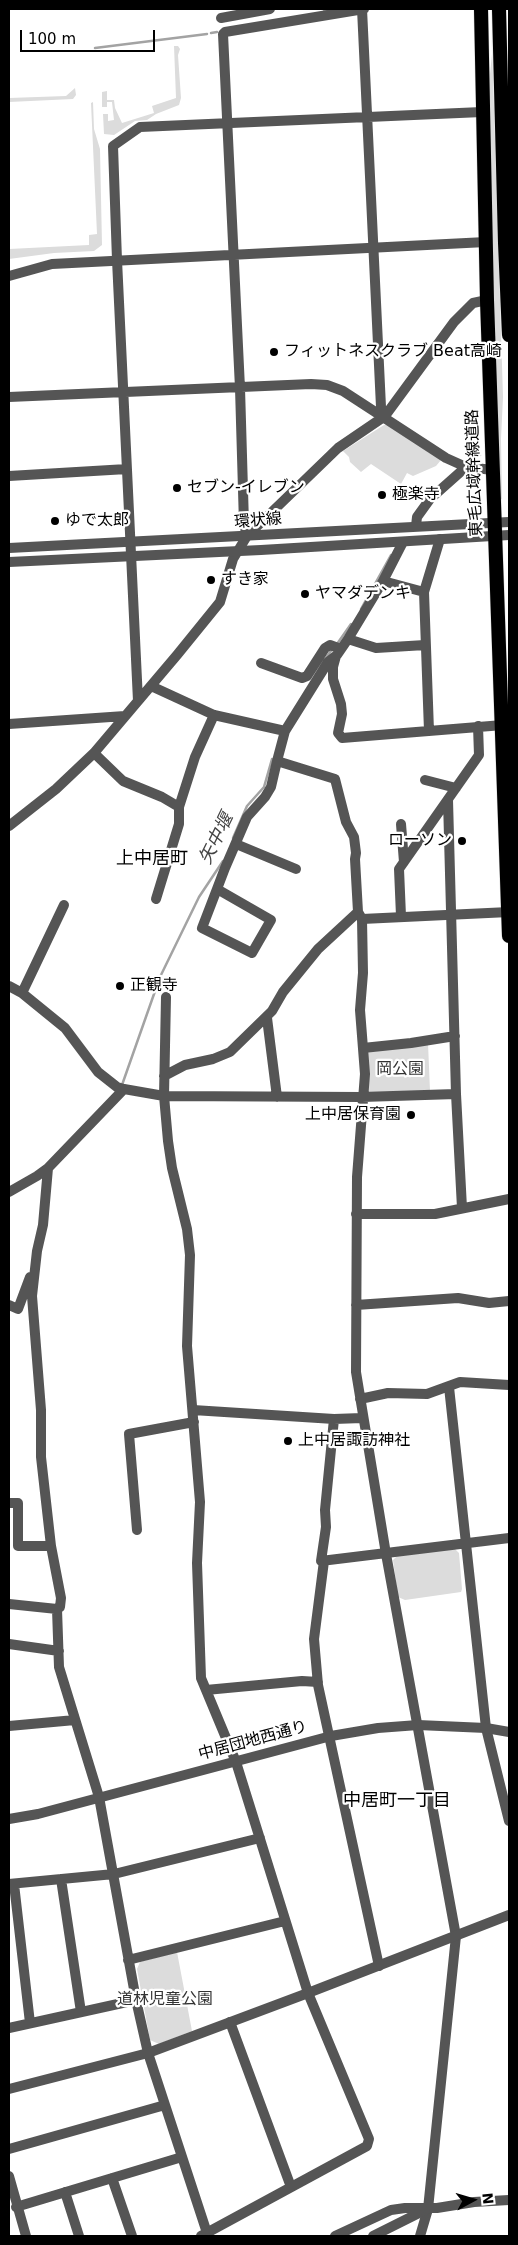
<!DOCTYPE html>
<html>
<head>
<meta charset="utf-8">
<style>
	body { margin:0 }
	#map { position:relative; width:518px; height:2245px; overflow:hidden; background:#fff; font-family:"DejaVu Sans",sans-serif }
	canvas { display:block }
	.frame { position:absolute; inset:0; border:10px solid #000; pointer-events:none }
	.north { position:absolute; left:448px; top:2175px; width:50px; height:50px; -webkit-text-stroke:4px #fff; paint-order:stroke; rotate:84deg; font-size:14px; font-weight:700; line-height:20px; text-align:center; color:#000 }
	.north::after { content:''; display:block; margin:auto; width:18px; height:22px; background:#000; clip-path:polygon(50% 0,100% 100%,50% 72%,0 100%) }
	.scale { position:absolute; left:20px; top:30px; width:135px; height:22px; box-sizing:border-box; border:2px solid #000; border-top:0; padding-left:6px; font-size:15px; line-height:18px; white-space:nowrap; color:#000; -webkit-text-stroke:4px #fff; paint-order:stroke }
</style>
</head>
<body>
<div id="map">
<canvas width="518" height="2245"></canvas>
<div class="frame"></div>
<div class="north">N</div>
<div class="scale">100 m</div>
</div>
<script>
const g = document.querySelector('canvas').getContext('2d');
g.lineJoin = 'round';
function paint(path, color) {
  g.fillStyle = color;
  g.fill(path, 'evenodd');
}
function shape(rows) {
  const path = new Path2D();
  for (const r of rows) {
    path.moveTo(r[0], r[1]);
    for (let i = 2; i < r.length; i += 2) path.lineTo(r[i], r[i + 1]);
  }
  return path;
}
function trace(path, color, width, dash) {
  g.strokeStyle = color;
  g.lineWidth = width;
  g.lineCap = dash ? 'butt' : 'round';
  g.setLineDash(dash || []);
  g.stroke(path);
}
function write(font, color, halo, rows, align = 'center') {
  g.font = font + ' "DejaVu Sans","Noto Sans JP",sans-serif';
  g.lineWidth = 4.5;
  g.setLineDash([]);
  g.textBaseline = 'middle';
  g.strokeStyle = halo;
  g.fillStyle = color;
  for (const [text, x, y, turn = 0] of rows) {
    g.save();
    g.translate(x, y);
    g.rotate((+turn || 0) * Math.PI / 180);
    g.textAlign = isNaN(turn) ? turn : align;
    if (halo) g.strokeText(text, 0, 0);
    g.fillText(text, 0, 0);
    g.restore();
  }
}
const green = shape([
	[491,13,503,397,501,439,502,499,499,499,488,94,492,54],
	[174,46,178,46,180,49,178,55,181,98,179,105,156,114,147,120,135,121,114,135,104,134,103,114,108,114,108,121,114,120,112,102,107,102,107,107,102,107,102,92,107,91,107,100,114,100,115,108,122,123,154,113,152,106,176,98],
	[75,88,76,95,73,99,9,102,9,98,66,96],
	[93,102,94,129,100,149,102,245,94,251,54,253,9,259,9,249,89,245,89,235,97,234,91,103],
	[384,425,387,425,441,460,436,466,413,476,407,473,401,484,371,464,361,472,350,462,349,457,343,451],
	[428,1043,430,1091,368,1095,368,1052],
	[454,1548,459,1553,462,1589,461,1592,405,1600,398,1597,393,1560,398,1555],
	[177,1952,192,2031,159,2044,150,2040,137,1969,140,1962]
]);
const stream = shape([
	[324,11,334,9],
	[211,33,217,32],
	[95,48,207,34],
	[467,462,480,455],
	[361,609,391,555],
	[337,644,351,624],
	[326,658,333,648],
	[233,838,247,806,264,787,272,759],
	[122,1085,160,977,199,897,223,861]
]);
const minor = shape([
	[362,9,381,407,385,416],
	[9,276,52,264,486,242],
	[9,397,311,384,327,385,343,391,446,458,466,467,493,470],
	[9,476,127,469],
	[416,526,417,517,430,499,466,467],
	[247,536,244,524,240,388,223,34,225,32,364,9],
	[403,542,383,581,348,639,337,655,328,662,285,731,277,761,335,779,346,822,354,837,356,853,355,859,358,912,362,919,363,973,360,1010,365,1074,357,1177,356,1372,386,1554,456,1936,428,2209,420,2236],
	[383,581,424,592],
	[348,639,376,648,425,645],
	[336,656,333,667,333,679,341,704,342,714,338,733,342,738,503,725],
	[261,663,302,678,307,676,325,648,330,645,341,649],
	[151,686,214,715,285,731],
	[138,701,117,260,113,146,140,127,482,112],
	[9,724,125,716],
	[429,731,424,592,440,539],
	[94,753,123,781,162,797,179,807,179,824,156,899],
	[425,780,456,788],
	[448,800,456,1094,462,1208],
	[179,807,195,757,214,715],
	[401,824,404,862],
	[9,826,56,789,94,753,177,655,220,602,233,559,247,536,338,448,385,416,454,322,473,303,487,300],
	[236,844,296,869],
	[217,889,271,920,252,953,202,928,217,889,225,868,247,817,265,797,271,787,277,761],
	[401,916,399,869,479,755,478,726],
	[9,986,22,993,65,1028,98,1072,117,1087,124,1089,164,1096,362,1097,456,1094],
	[22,993,64,905],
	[166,997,164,1096,168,1141,172,1168,187,1229,190,1255,187,1346,200,1502,197,1563,201,1678,236,1762,308,1993,369,2139,367,2146,201,2236],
	[267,1018,277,1097],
	[363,1048,411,1043,455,1036],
	[164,1076,185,1065,213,1059,230,1052,272,1011,283,992,318,949,358,912],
	[48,1168,43,1225,37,1251,32,1296,41,1410,41,1457,51,1546,61,1598,60,1607,57,1609],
	[9,1192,37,1176,48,1168,124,1089],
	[356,1214,435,1214,509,1199],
	[9,1305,18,1309,30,1277],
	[356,1305,458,1298,489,1303,509,1301],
	[449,1387,486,1728,509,1821],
	[360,1399,388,1393,427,1394,460,1382,509,1385],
	[193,1410,334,1419,362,1418],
	[334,1419,325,1510,326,1527,321,1561,509,1538],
	[9,1503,18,1503,18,1546,51,1546],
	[137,1530,129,1434,194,1422],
	[324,1561,314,1639,318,1685,379,1966],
	[9,1604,57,1609,59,1667,99,1797,136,2000,148,2053,208,2236],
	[9,1644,59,1651],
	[206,1690,302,1681,318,1682],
	[9,1726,75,1720],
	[61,1879,81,2012],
	[9,1884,114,1874,260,1838],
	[14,1884,30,2023],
	[128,1960,285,1921],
	[230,2022,291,2187],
	[9,2028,136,2000],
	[9,2149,165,2105],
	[9,2176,26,2236],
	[112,2178,132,2236],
	[65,2192,79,2236],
	[16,2207,182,2157]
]);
const tertiary = shape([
	[221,18,270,9],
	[9,548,509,522],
	[9,562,261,550,509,535],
	[362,919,509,912],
	[9,1819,38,1814,331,1736,378,1728,418,1725,486,1728,509,1732],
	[9,2089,148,2053,308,1993,509,1915],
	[335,2236,391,2210,405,2208,437,2208,474,2202,509,2200],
	[373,2236,427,2209]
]);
const trunk = shape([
	[481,9,487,300,509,936],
	[499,9,505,243,509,335]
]);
const markers = [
	[274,352,5,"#000"],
	[177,488,5,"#000"],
	[382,495,5,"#000"],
	[55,521,5,"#000"],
	[211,580,5,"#000"],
	[305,594,5,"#000"],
	[462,841,5,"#000"],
	[120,986,5,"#000"],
	[411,1115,5,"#000"],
	[288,1441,5,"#000"]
];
const poiNames = [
	["フィットネスクラブ Beat高崎",284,352],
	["セブン-イレブン",187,488],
	["極楽寺",392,495],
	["ゆで太郎",65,521],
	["すき家",221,580],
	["ヤマダデンキ",315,594],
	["ローソン",452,841,"right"],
	["正観寺",130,986],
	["上中居保育園",401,1115,"right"],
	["上中居諏訪神社",298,1441]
];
const streetNames = [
	["東毛広域幹線道路",475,473,-92],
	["環状線",258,521,-5],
	["中居団地西通り",253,1741,-15]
];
const parkNames = [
	["岡公園",400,1070],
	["道林児童公園",165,2000]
];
const waterNames = [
	["矢中堰",217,839,-64]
];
const neighbourhoodNames = [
	["上中居町",152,859],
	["中居町一丁目",397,1801]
];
paint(green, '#dcdcdc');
trace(stream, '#a3a3a3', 2.5);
trace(trunk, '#dbdbdb', 15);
trace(minor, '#555', 10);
trace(tertiary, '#555', 10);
trace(trunk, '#000', 14);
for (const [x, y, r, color] of markers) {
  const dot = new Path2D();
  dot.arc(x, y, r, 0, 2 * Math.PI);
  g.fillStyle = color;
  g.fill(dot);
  trace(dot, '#fff', 2);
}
write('16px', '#000', '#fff', poiNames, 'left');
write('16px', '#000', '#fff', streetNames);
write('16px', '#333', '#fff', parkNames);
write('italic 18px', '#444', '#fff', waterNames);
write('18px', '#000', '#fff', neighbourhoodNames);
</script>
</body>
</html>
